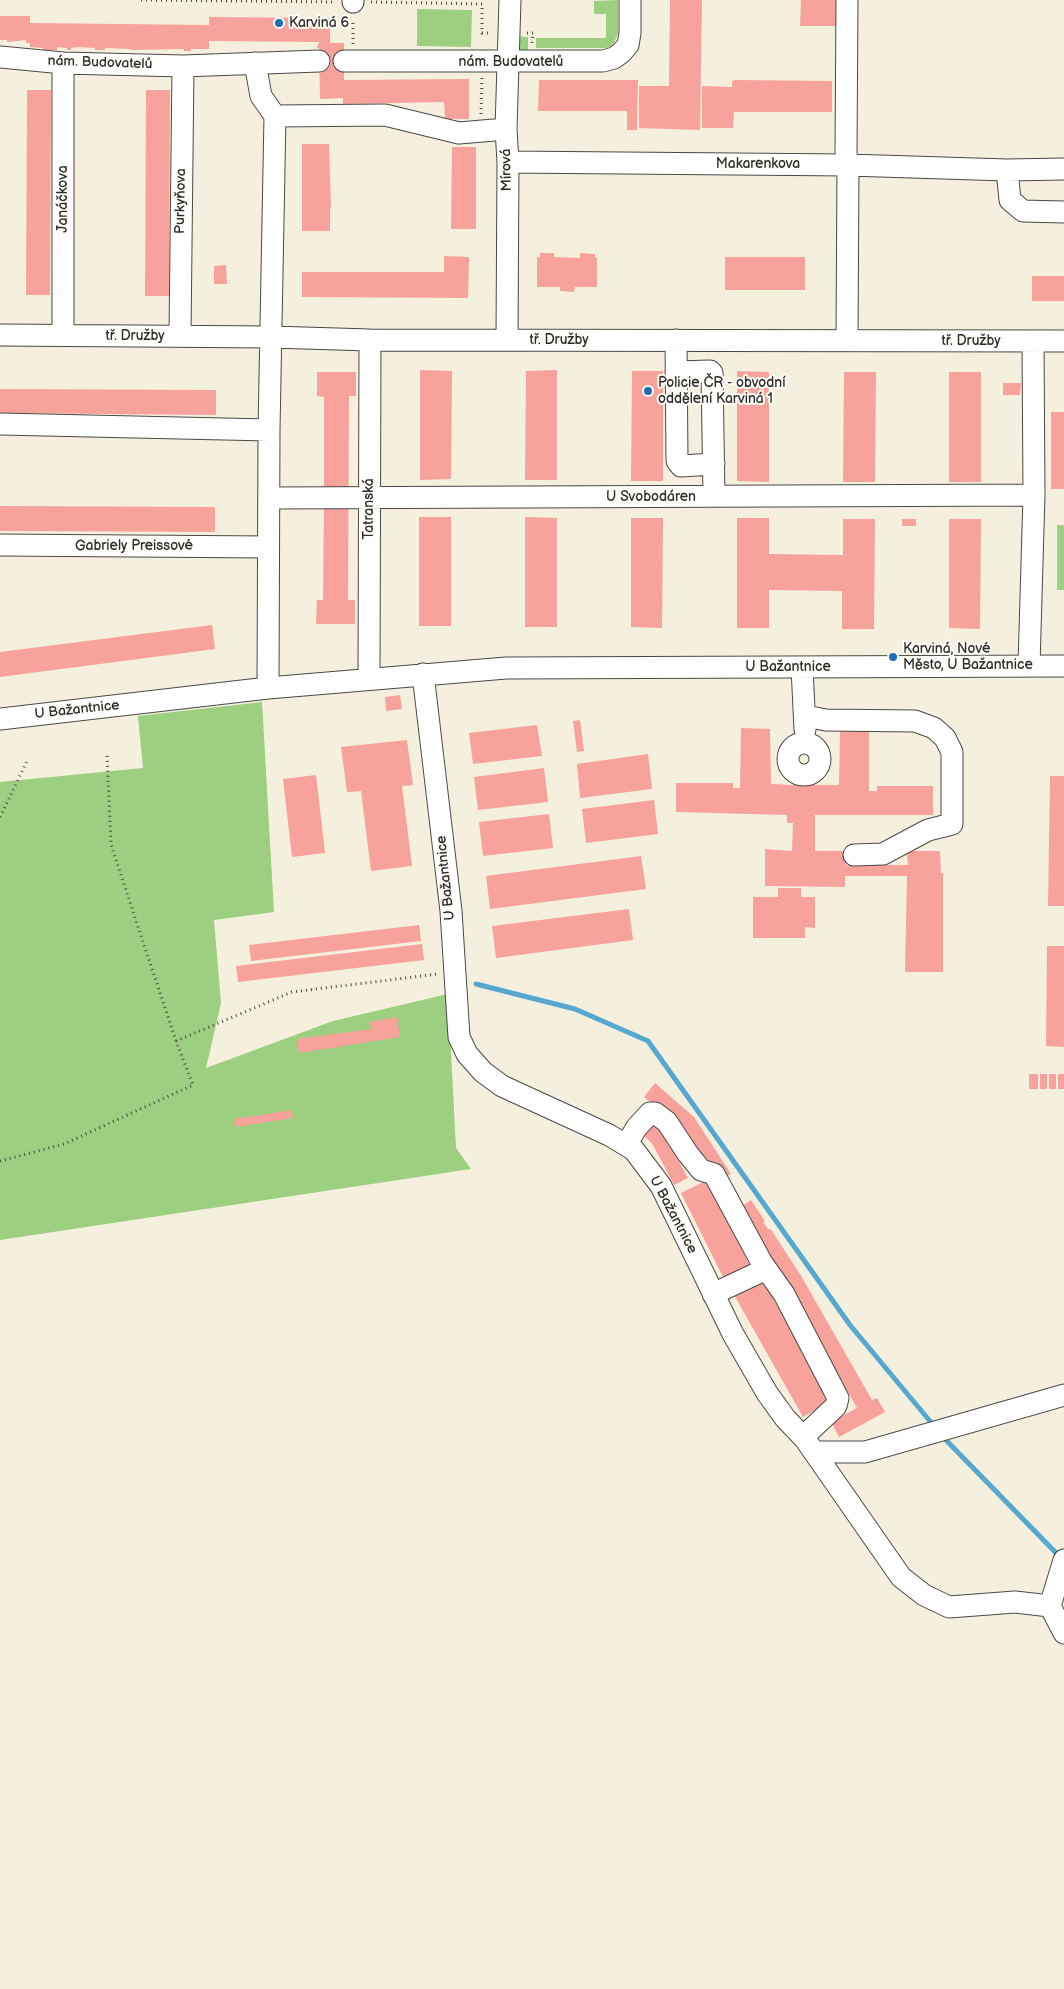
<!DOCTYPE html>
<html>
<head>
<meta charset="utf-8">
<style>
	body { margin:0 }
	canvas { display:block; background:#f5f0dd }
</style>
</head>
<body>
<canvas width="1064" height="1989"></canvas>
<script>
const g = document.querySelector('canvas').getContext('2d');
g.lineJoin = 'round';
function paint(path, color) {
  g.fillStyle = color;
  g.fill(path, 'evenodd');
}
function shape(rows) {
  const path = new Path2D();
  for (const r of rows) {
    if (r.length === 3) {
      path.moveTo(r[0] + r[2], r[1]);
      path.arc(r[0], r[1], r[2], 0, 2 * Math.PI);
      continue;
    }
    path.moveTo(r[0], r[1]);
    for (let i = 2; i < r.length; i += 2) path.lineTo(r[i], r[i + 1]);
  }
  return path;
}
function trace(path, color, width, dash) {
  g.strokeStyle = color;
  g.lineWidth = width;
  g.lineCap = dash ? 'butt' : 'round';
  g.setLineDash(dash || []);
  g.stroke(path);
}
function write(font, color, halo, rows, align = 'center') {
  g.font = font + ' "Balsamiq Sans",sans-serif';
  g.lineWidth = 4;
  g.setLineDash([]);
  g.textBaseline = 'middle';
  g.strokeStyle = halo;
  g.fillStyle = color;
  for (const [text, x, y, turn = 0] of rows) {
    g.save();
    g.translate(x, y);
    g.rotate((+turn || 0) * Math.PI / 180);
    g.textAlign = isNaN(turn) ? turn : align;
    if (halo) g.strokeText(text, 0, 0);
    g.fillText(text, 0, 0);
    g.restore();
  }
}
const green = shape([
	[618,0,618,33,614,43,611,46,606,48,536,48,536,38,606,38,606,14,594,14,594,1],
	[417,9,472,10,471,47,417,46],
	[514,36,528,37,528,54,521,53,517,49],
	[1057,525,1064,525,1064,590,1057,590],
	[262,702,274,912,214,920,221,1003,206,1068,333,1021,448,994,456,1148,471,1169,0,1240,0,782,143,768,138,716]
]);
const stream = shape([
	[476,984,575,1009,648,1041,850,1325,934,1426],
	[941,1435,1061,1558]
]);
const building = shape([
	[670,0,702,0,700,130,639,128,639,86,669,86],
	[801,0,842,0,842,26,800,26],
	[0,16,30,16,30,23,209,25,209,17,330,18,330,43,344,43,344,80,469,79,469,119,445,119,444,102,343,104,343,98,320,99,319,48,317,48,319,42,209,41,209,49,191,49,191,51,184,51,184,49,131,50,131,49,105,48,105,50,95,50,95,48,78,47,71,48,71,50,67,50,67,48,57,47,57,50,43,50,43,48,30,47,30,43,26,43,26,40,7,42,7,40,0,40],
	[539,80,638,80,637,130,627,130,627,111,538,111],
	[734,80,832,81,832,112,734,112,733,128,702,128,702,86,732,87,732,81],
	[27,90,51,90,50,295,26,295],
	[146,90,170,90,169,296,145,296],
	[302,144,329,144,331,208,330,208,330,231,302,231],
	[452,147,476,147,476,229,451,229],
	[540,253,554,253,554,257,580,258,580,253,595,254,595,258,597,258,597,287,575,287,574,292,560,291,560,287,537,287,537,257,540,257],
	[444,256,469,257,468,298,302,297,302,272,444,272],
	[725,257,805,257,805,290,725,290],
	[226,265,227,284,214,284,214,266],
	[1032,276,1064,276,1064,301,1032,301],
	[420,370,452,371,451,479,420,480],
	[557,370,557,480,525,480,526,371],
	[632,371,663,371,663,481,631,481],
	[737,371,769,372,769,482,737,481],
	[317,372,356,372,356,396,349,396,348,600,355,600,355,624,316,624,317,600,323,600,324,504,324,397,317,396],
	[844,372,876,372,875,482,843,482],
	[949,372,981,372,981,482,949,482],
	[1003,383,1021,383,1020,395,1003,395],
	[0,389,216,390,216,415,0,413],
	[1051,412,1064,412,1064,489,1051,489],
	[0,506,215,507,215,532,0,531],
	[419,517,451,517,451,626,419,626],
	[525,517,557,518,557,627,525,627],
	[631,518,663,518,662,628,631,627],
	[737,518,769,518,769,554,843,555,843,519,875,519,874,629,842,629,842,591,769,590,769,628,737,628],
	[902,519,916,519,916,526,902,526],
	[949,519,981,519,980,629,949,628],
	[212,625,215,649,0,677,0,652],
	[400,695,402,709,386,711,385,697],
	[580,720,584,751,577,752,573,721],
	[537,725,542,756,473,764,469,733],
	[741,728,770,729,771,784,793,785,793,782,815,782,815,785,839,785,840,731,869,731,869,791,877,791,877,786,933,786,933,815,815,815,815,851,845,851,846,865,908,865,907,851,940,851,941,873,943,873,943,972,905,972,907,876,845,876,845,887,765,886,765,849,792,851,793,823,787,823,787,815,676,812,676,783,733,783,733,788,740,788],
	[407,740,413,785,402,786,412,866,371,871,361,791,347,792,341,747],
	[648,754,652,789,580,798,577,764],
	[544,768,548,802,478,810,474,777],
	[316,775,325,853,292,857,283,779],
	[1050,776,1064,776,1064,906,1048,906],
	[654,800,658,834,586,843,582,809],
	[549,814,553,848,483,856,479,822],
	[641,856,646,889,490,909,486,876],
	[778,888,801,888,801,897,815,897,815,928,805,927,805,938,753,938,753,897,778,897],
	[629,909,633,940,496,958,492,926],
	[419,925,421,941,251,961,249,945],
	[422,944,424,960,238,982,236,966],
	[1047,946,1064,946,1064,1047,1046,1046],
	[397,1017,400,1037,299,1053,297,1039,371,1029,370,1022],
	[1029,1074,1038,1074,1038,1089,1029,1089],
	[1040,1074,1047,1074,1047,1089,1040,1089],
	[1049,1074,1056,1074,1056,1089,1049,1089],
	[1058,1074,1064,1074,1064,1089,1058,1089],
	[655,1083,694,1117,731,1174,723,1178,708,1170,679,1125,644,1097],
	[292,1110,293,1118,235,1127,234,1119],
	[650,1119,666,1138,688,1178,674,1185,653,1145,639,1130],
	[707,1180,751,1268,725,1281,681,1193],
	[751,1200,765,1221,763,1222,769,1230,770,1228,800,1274,872,1400,877,1398,885,1412,839,1437,831,1422,857,1408,786,1283,751,1229,755,1226,742,1206],
	[761,1277,831,1401,803,1417,733,1293]
]);
const path = shape([
	[141,0,335,2],
	[371,2,482,4,482,33,491,33],
	[527,33,533,33,532,44],
	[353,44,353,20],
	[481,114,482,78],
	[0,817,27,761],
	[176,1041,292,992,438,974],
	[0,1161,64,1144,193,1085,176,1041,111,845,107,753]
]);
const minor = shape([
	[353,2,353,0],
	[0,57,63,63,183,66,319,61],
	[344,61,603,61,614,58,621,53,628,45,630,33,630,0],
	[255,63,261,96,275,116],
	[275,116,385,115,459,133,506,129],
	[508,162,848,165,1007,170,1064,169],
	[1007,170,1010,200,1023,211,1064,212],
	[0,335,271,337,370,340,1064,341],
	[63,335,63,63],
	[180,336,183,66],
	[507,340,508,162,506,129,510,0],
	[676,340,677,461,681,466,714,464],
	[847,340,848,165,846,154,847,0],
	[676,372,710,371,712,373,714,496],
	[0,424,269,430],
	[269,498,1034,495],
	[0,545,268,547],
	[1029,665,1034,495,1033,341],
	[802,667,805,730],
	[423,674,451,911,459,1037,467,1054,483,1072,502,1086,609,1135,634,1150,661,1186,733,1334,767,1393,785,1418,805,1439,814,1452,865,1452,1064,1395],
	[369,679,370,340],
	[268,688,269,430,275,116],
	[805,716,826,720,915,721,934,728,945,738,952,752,952,824,928,830,883,854,854,855],
	[0,719,268,688,506,668,1064,666],
	[804,759,16],
	[626,1145,637,1127,650,1113,655,1113,667,1122,688,1154,701,1170,714,1174,762,1263,784,1294,838,1398,836,1406,803,1437],
	[713,1294,760,1272,762,1269,762,1263],
	[814,1452,901,1577,924,1595,949,1607,1015,1602,1050,1606,1064,1633],
	[1050,1606,1064,1560]
]);
const markers = [
	[279,23,5,"#1f6fb2"],
	[648,391,5,"#1f6fb2"],
	[893,657,5,"#1f6fb2"]
];
const poiNames = [
	["Karviná 6",289,23],
	["Policie ČR - obvodní",658,383],
	["oddělení Karviná 1",658,399],
	["Karviná, Nové",903,649],
	["Město, U Bažantnice",903,665]
];
const streetNames = [
	["nám. Budovatelů",511,62],
	["nám. Budovatelů",100,63,2],
	["Makarenkova",758,164],
	["Mírová",507,170,-91],
	["Janáčkova",63,199,-90],
	["Purkyňova",181,201,-89],
	["tř. Družby",135,336],
	["tř. Družby",559,340],
	["tř. Družby",971,341],
	["U Svobodáren",651,497],
	["Tatranská",369,509,-90],
	["Gabriely Preissové",134,546],
	["U Bažantnice",788,667],
	["U Bažantnice",77,710,-6],
	["U Bažantnice",446,878,-96],
	["U Bažantnice",673,1215,62]
];
paint(green, '#9ccf7f');
trace(stream, '#57a8d1', 5);
paint(building, '#f7a29a');
trace(minor, '#494946', 23);
trace(path, '#494946', 3, [1, 4]);
trace(minor, '#fff', 21);
for (const [x, y, r, color] of markers) {
  const dot = new Path2D();
  dot.arc(x, y, r, 0, 2 * Math.PI);
  g.fillStyle = color;
  g.fill(dot);
  trace(dot, '#fdfcf7', 2);
}
write('14px', '#2b2b2b', '#fdfcf7', poiNames, 'left');
write('14px', '#2b2b2b', '#fdfcf7', streetNames);
</script>
</body>
</html>
